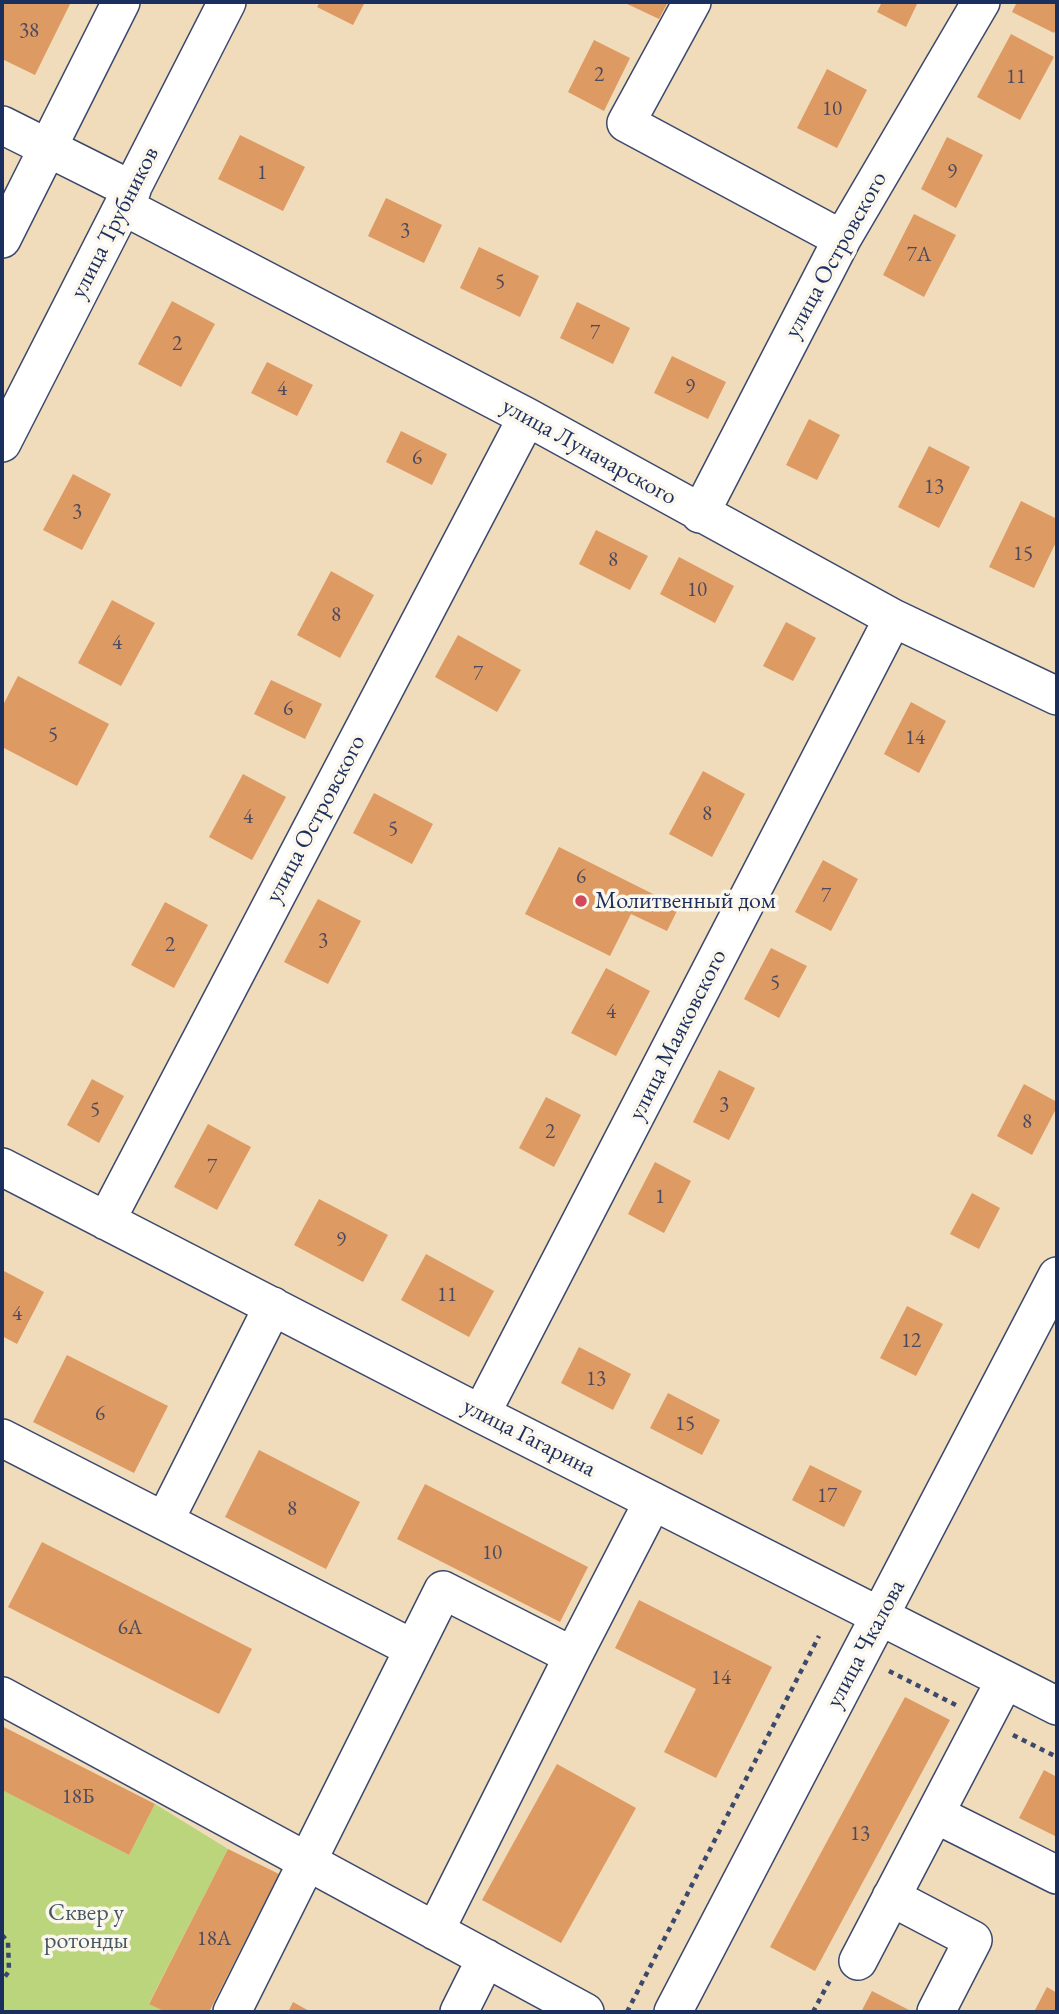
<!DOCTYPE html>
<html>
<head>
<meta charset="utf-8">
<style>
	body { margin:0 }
	#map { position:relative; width:1059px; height:2014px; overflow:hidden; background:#f0dbba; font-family:"EB Garamond",serif }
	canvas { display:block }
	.frame { position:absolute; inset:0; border:4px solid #1b2f5e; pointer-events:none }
</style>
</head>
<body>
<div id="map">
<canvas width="1059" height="2014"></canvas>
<div class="frame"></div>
</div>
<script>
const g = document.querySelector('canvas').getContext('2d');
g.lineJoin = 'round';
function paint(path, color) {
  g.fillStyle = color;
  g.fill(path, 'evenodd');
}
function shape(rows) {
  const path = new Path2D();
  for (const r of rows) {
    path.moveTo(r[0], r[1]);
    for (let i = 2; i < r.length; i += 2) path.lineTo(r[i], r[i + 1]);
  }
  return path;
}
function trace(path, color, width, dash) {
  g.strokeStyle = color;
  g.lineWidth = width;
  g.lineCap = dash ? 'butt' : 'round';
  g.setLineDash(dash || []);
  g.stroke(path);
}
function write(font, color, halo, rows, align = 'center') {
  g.font = font + ' "EB Garamond",serif';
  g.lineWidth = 7;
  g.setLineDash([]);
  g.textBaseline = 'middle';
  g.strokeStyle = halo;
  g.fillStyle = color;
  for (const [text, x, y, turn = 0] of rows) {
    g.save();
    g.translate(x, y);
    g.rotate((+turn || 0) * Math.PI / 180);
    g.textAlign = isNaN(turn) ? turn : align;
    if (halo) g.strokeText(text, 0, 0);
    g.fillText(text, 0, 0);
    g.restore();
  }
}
const green = shape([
	[2,1790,129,1855,155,1804,228,1849,149,2003,166,2012,2,2012]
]);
const building = shape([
	[2,2,71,2,35,75,2,59],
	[320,2,365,2,353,25,317,7],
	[623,2,668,2,659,19],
	[882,2,918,2,906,27,877,12],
	[1017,2,1057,2,1057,27,1054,33,1012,12],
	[1011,34,1054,57,1020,120,977,97],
	[594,40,630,58,604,111,568,92],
	[827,69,867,90,837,148,797,128],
	[240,135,305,167,283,211,218,179],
	[947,137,983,155,956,208,921,189],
	[386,198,442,225,424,263,368,236],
	[914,214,956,235,924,297,883,275],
	[479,247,539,276,520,317,460,288],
	[172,301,215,324,181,387,138,364],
	[577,302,630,328,613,364,560,338],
	[672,356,726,382,708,419,654,393],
	[267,362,313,385,297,416,251,393],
	[809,419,840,435,817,480,786,465],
	[401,431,447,454,432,485,386,462],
	[929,446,970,467,939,528,898,507],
	[73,474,111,494,82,550,43,530],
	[1021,501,1057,519,1057,540,1034,588,989,567],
	[596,530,648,556,630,590,579,564],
	[679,557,734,586,715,623,660,594],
	[331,571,374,595,340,658,297,635],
	[112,600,155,623,121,686,78,663],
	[786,622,816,638,793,681,763,666],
	[458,635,521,670,497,712,435,677],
	[18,676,109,724,77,786,2,747,2,707],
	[271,680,322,704,305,739,254,714],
	[911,702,946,721,919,773,884,754],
	[703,771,745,794,712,857,669,834],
	[243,774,286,797,252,860,209,837],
	[374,793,433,824,412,864,353,833],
	[559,847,679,907,667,931,631,914,610,956,525,914],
	[823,860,858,879,831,931,795,912],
	[318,899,361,921,328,984,284,962],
	[165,902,208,925,174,988,131,965],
	[771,948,807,966,779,1018,744,999],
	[606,968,650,991,616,1056,571,1033],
	[719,1070,755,1088,729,1140,693,1122],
	[92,1079,124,1096,99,1143,67,1125],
	[1024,1084,1057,1102,1057,1107,1032,1155,997,1136],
	[546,1097,581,1115,554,1167,519,1148],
	[208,1124,251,1147,217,1210,174,1187],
	[655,1162,691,1181,664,1233,628,1214],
	[972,1193,1000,1208,979,1249,950,1234],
	[319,1199,388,1235,363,1282,294,1245],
	[426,1254,494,1291,469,1337,401,1300],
	[2,1270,44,1292,17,1344,2,1336],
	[907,1306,943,1324,916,1376,880,1358],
	[579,1347,631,1374,613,1410,561,1383],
	[67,1355,168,1406,134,1473,33,1422],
	[668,1393,720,1420,702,1455,650,1428],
	[259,1450,360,1502,326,1569,225,1517],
	[810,1465,862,1491,844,1527,792,1500],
	[425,1484,588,1567,560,1622,397,1539],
	[42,1542,252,1649,219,1714,8,1607],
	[639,1600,772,1667,716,1778,664,1752,696,1689,615,1648],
	[905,1697,950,1720,815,1971,770,1947],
	[2,1726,155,1804,129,1855,2,1790],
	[557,1764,636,1808,561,1943,482,1900],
	[1044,1770,1057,1777,1057,1837,1019,1818],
	[228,1849,279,1874,209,2012,166,2012,149,2004],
	[1047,1987,1057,1993,1057,2012,1034,2012],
	[872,1991,913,2012,861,2012],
	[293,2002,311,2012,288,2012]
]);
const path = shape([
	[889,1671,956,1705],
	[1013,1735,1057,1757],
	[2,1935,8,1942,9,1971,2,1981],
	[627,2012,819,1636],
	[813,2012,830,1980]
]);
const minor = shape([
	[692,2,626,123,842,239],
	[2,125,132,190],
	[123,206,527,417,893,618,1057,696],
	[2,239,121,2],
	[2,443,227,2],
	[700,514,842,239,981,2],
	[2,1167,481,1414,1057,1706],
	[106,1221,527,417],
	[481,1414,893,618],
	[2,1438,412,1648],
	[165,1520,273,1306],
	[573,1656,653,1501],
	[2,1696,585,2012],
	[935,1814,1057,1875],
	[891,1897,973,1940,936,2012],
	[858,1961,1005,1680],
	[232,2012,443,1590,573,1656,435,1931],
	[459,2012,486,1958],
	[673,2012,1057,1276]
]);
const markers = [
	[581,901,7,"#d1495b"]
];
const numberNames = [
	["38",29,31],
	["2",599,75],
	["11",1016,77],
	["10",832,109],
	["9",952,172],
	["1",262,173],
	["3",405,231],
	["7А",919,255],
	["5",500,282],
	["7",595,333],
	["2",177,344],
	["9",690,387],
	["4",282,389],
	["6",417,458],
	["13",934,487],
	["3",77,512],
	["15",1023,554],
	["8",613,560],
	["10",697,590],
	["8",336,615],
	["4",117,643],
	["7",478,674],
	["6",288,709],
	["5",53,735],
	["14",915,738],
	["8",707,814],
	["4",248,817],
	["5",393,829],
	["6",581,877],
	["7",826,896],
	["3",323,941],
	["2",170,945],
	["5",775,983],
	["4",611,1012],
	["3",724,1105],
	["5",95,1110],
	["8",1027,1122],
	["2",550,1132],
	["7",212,1167],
	["1",660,1197],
	["9",341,1240],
	["11",447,1295],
	["4",17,1314],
	["12",911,1341],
	["13",596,1379],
	["6",100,1414],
	["15",685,1424],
	["17",827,1496],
	["8",292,1509],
	["10",492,1553],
	["6А",130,1628],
	["14",721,1678],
	["18Б",78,1797],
	["13",860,1834],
	["18А",214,1939]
];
const streetNames = [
	["улица Трубников",115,223,-63],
	["улица Островского",836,255,-61],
	["улица Луначарского",589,452,29],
	["улица Островского",316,819,-62],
	["улица Маяковского",678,1035,-63],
	["улица Гагарина",529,1438,27],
	["улица Чкалова",866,1644,-62]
];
const poiNames = [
	["Молитвенный дом",595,901]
];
const parkNames = [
	["Сквер у",86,1913],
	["ротонды",86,1941]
];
paint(green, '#bad57b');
paint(building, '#de9a63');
trace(minor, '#3b496c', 40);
trace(path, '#3b496c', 4.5, [5, 5]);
trace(minor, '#fff', 37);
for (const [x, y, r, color] of markers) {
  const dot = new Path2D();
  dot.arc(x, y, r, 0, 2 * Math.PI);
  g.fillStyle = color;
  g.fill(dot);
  trace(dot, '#fbf7ec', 2.5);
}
write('21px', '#4c4a5f', null, numberNames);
write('24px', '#1b2f5e', '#fbf7ec', streetNames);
write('24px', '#1b2f5e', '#fbf7ec', poiNames, 'left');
write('24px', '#435865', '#fbf7ec', parkNames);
</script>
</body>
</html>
